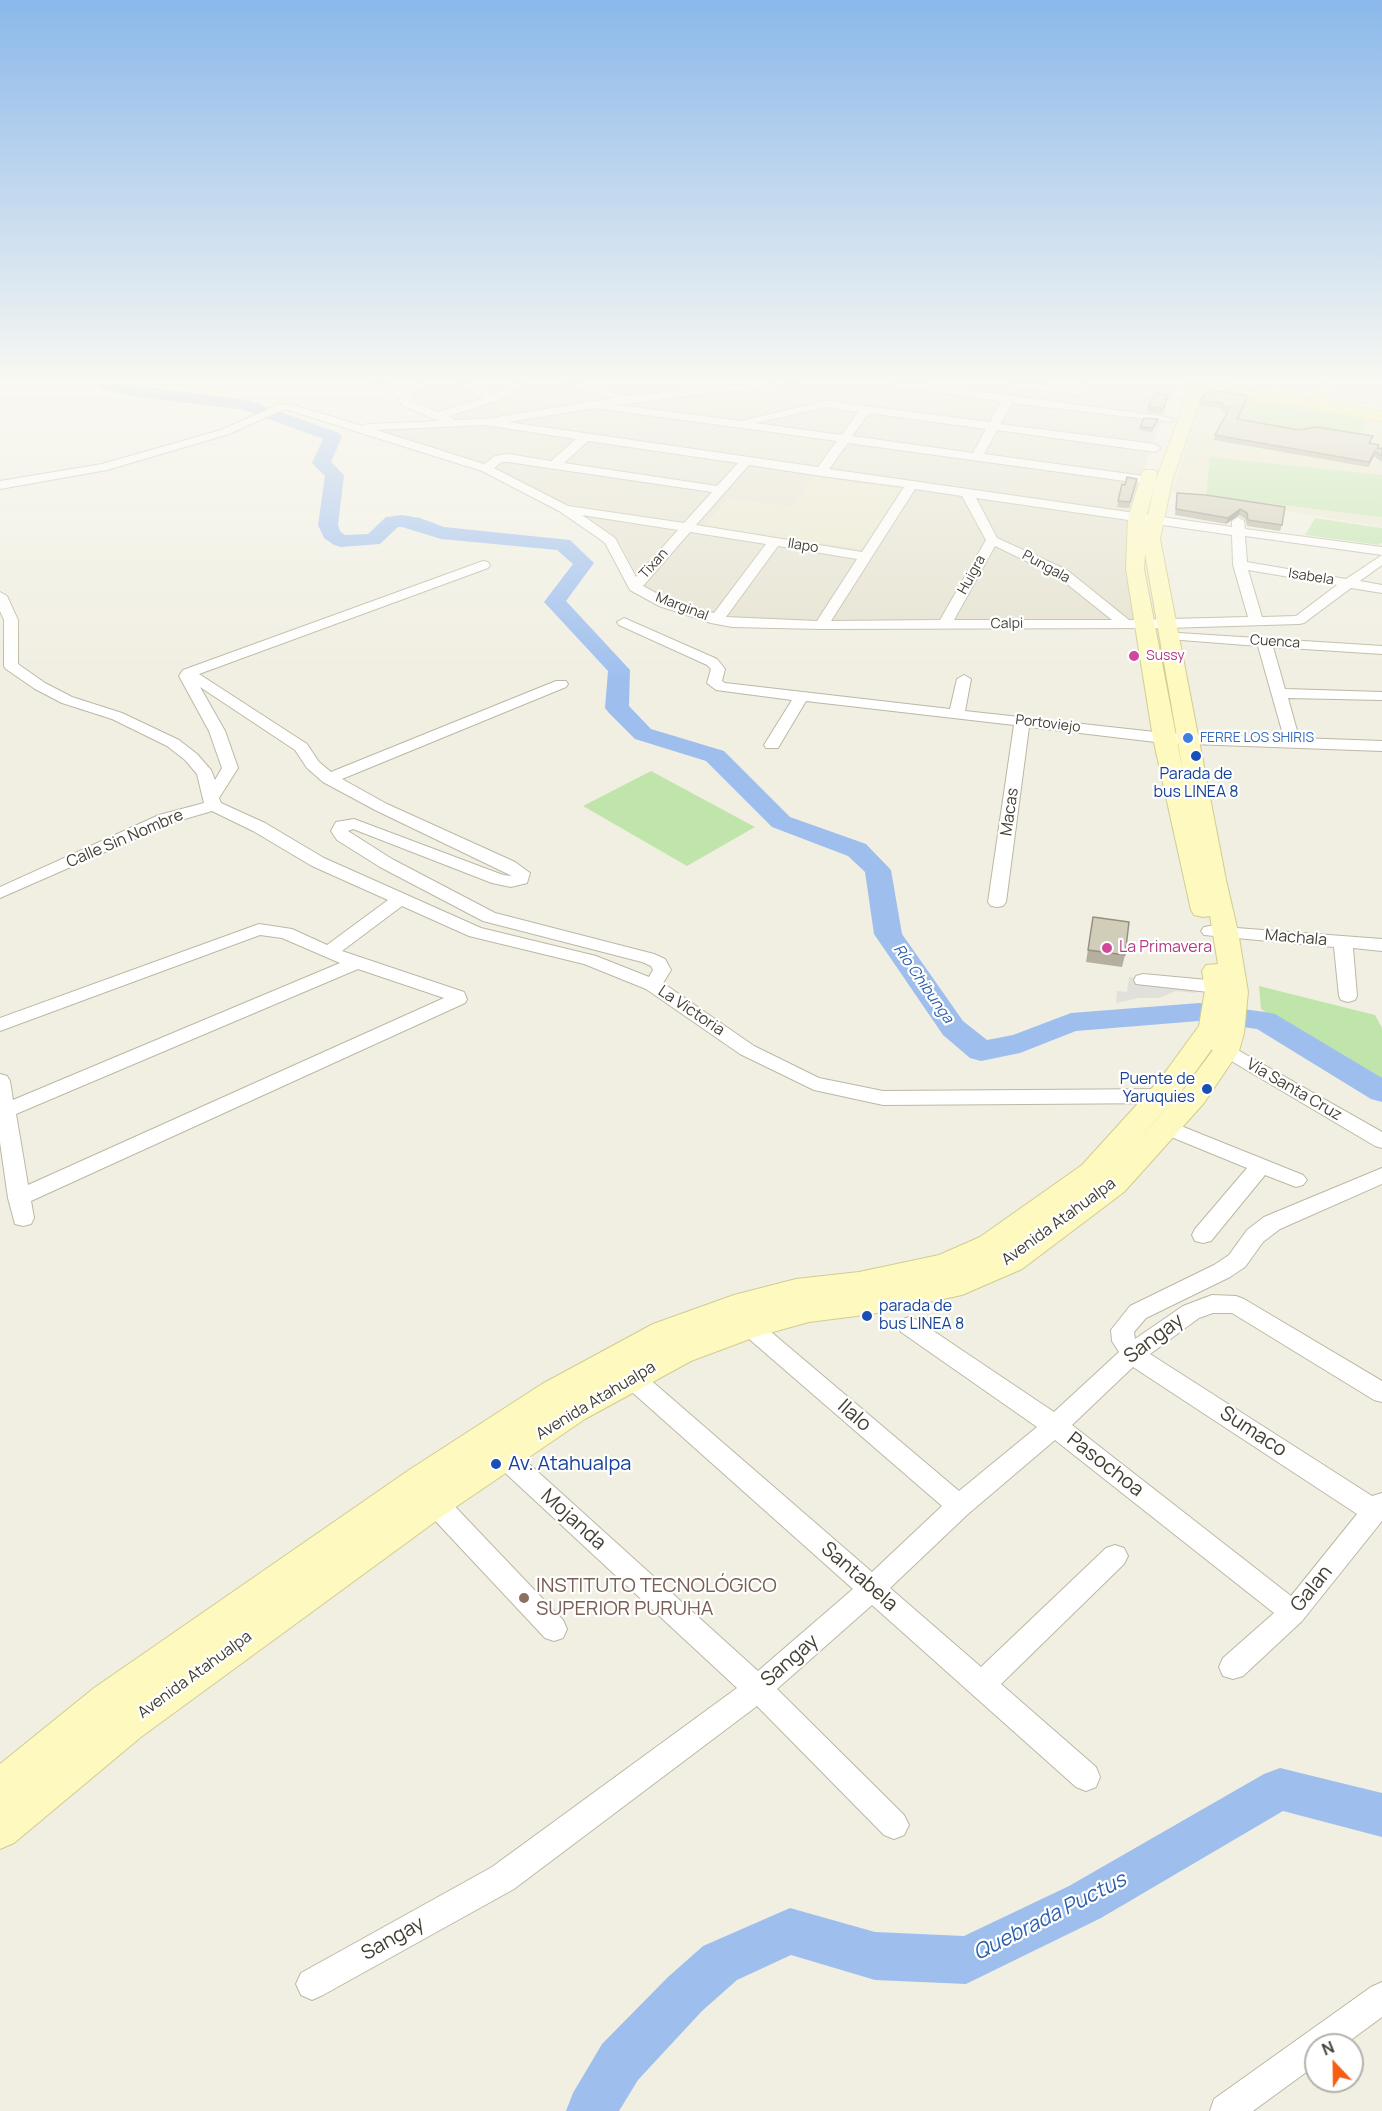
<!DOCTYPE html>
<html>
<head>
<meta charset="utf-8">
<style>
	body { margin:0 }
	#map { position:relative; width:1382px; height:2111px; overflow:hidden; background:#f1efe2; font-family:Manrope,sans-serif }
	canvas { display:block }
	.north { position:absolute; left:1304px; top:2033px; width:60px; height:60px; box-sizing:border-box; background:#fff; border:2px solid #b3b2ad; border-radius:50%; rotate:338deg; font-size:16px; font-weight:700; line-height:24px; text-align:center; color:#423f33 }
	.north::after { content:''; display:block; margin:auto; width:21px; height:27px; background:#f75e13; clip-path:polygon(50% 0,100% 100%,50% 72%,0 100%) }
</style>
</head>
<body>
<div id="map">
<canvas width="1382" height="2111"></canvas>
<div class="north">N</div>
</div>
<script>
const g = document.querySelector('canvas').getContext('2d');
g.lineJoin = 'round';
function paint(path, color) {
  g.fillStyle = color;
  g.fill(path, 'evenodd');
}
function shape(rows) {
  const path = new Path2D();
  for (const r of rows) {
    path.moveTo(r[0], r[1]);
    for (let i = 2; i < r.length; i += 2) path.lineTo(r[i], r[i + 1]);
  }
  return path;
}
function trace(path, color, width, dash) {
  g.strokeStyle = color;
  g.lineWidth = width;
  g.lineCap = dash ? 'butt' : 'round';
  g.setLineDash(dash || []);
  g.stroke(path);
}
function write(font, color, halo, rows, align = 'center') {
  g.font = font + ' Manrope,sans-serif';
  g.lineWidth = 4.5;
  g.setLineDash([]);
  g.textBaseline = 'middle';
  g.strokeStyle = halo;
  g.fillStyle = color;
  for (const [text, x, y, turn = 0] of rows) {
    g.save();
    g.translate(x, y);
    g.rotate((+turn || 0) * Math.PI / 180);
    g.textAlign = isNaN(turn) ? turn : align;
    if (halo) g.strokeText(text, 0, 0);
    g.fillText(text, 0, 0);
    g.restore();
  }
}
const residential = shape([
	[387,384,1176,384,1178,385,1151,445,1132,513,1139,620,833,622,728,618,668,601,642,585,618,540,570,506,492,466,381,433,378,430,463,421,412,400,404,391],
	[1250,384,1382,384,1382,408,1261,389]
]);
const education = shape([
	[1216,393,1382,419,1382,527,1172,492,1201,397],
	[813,476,902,489,862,549,705,526,728,498,793,507]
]);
const green = shape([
	[1249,398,1287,404,1286,407,1315,412,1318,409,1367,421,1358,437,1236,426],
	[1210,457,1382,475,1382,517,1206,496],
	[1315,518,1382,528,1382,543,1379,545,1305,535],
	[651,771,755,827,687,866,583,806],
	[1259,986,1375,1015,1382,1028,1382,1087,1326,1053,1261,1009]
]);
const parking = shape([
	[1129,977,1196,985,1196,993,1176,991,1159,998,1139,998,1116,1003,1117,991,1127,992]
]);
const river = shape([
	[98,384,123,384,247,400,339,433,342,437,331,462,344,475,338,525,340,531,345,535,368,534,386,517,402,515,420,518,444,527,570,540,594,563,566,601,630,670,629,706,651,729,724,751,790,817,866,844,891,870,902,934,963,1021,987,1040,1013,1035,1071,1013,1199,1003,1265,1012,1275,1014,1382,1078,1382,1102,1371,1099,1257,1029,1199,1021,1076,1031,1020,1053,981,1061,970,1058,943,1035,874,934,865,872,848,856,772,827,706,761,635,739,609,713,605,708,608,671,544,602,573,564,557,550,441,539,402,527,398,527,380,544,341,547,334,545,324,538,318,525,325,476,312,463,323,439,244,410,124,395,100,388,98,384],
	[1280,1768,1382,1793,1382,1837,1283,1811,1101,1918,966,1984,875,1980,791,1955,737,1980,702,2011,638,2080,619,2111,566,2111,573,2093,602,2044,668,1977,703,1946,790,1908,875,1932,964,1936,1069,1886,1264,1774,1280,1768]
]);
const minor = shape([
	[372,384,387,384,404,391,414,384,427,384,411,396,411,401,438,412,484,398,455,384,470,384,494,394,511,384,524,384,499,400,449,416,455,420,485,419,614,398,564,384,583,384,627,396,719,386,797,384,792,387,719,392,617,405,741,421,826,401,990,422,1001,401,898,387,893,384,924,384,1168,417,1174,420,1172,422,1012,403,1000,424,1155,444,1161,448,1155,452,997,430,984,454,1151,477,1151,483,1147,484,848,443,829,469,1232,527,1232,521,1238,517,1244,521,1245,529,1382,547,1382,555,1245,536,1247,562,1346,579,1382,555,1382,565,1360,581,1382,585,1382,593,1351,588,1304,623,1299,624,1166,628,821,629,732,627,711,623,659,606,630,590,605,543,597,537,559,511,482,471,288,410,282,410,229,434,107,470,0,489,0,481,102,464,221,430,280,404,293,405,363,426,368,424,439,421,401,405,399,397,372,384],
	[826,407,858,412,842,435,755,423,826,407],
	[594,408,595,408,837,441,818,467,508,422,594,408],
	[869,413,986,429,973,453,852,436,869,413],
	[485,425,576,439,551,461,508,454,495,456,484,464,376,430,485,425],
	[588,441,738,463,717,486,564,463,588,441],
	[502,462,508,462,712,492,684,523,568,506,494,468,502,462],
	[749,465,821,476,904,487,862,552,696,525,749,465],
	[915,489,962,496,986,540,940,620,831,621,915,489],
	[976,498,1232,535,1233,565,1248,617,1129,620,1067,570,997,538,976,498],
	[582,515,678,530,636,577,615,538,582,515],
	[690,532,766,544,714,613,669,600,643,586,690,532],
	[778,546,857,559,817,621,726,617,778,546],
	[995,546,1057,576,1112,620,954,620,995,546],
	[1248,570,1337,585,1296,616,1262,617,1248,570],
	[1009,384,1042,384,1075,388,1078,384,1089,384,1082,394,1078,395,1014,387,1009,384],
	[483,561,488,562,490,565,488,568,199,674,307,744,319,762,331,772,556,681,566,681,568,684,566,687,342,779,387,804,515,862,530,873,527,883,511,887,492,883,353,829,348,831,392,859,495,913,654,954,665,959,671,970,663,983,754,1046,819,1078,883,1091,1170,1089,1177,1091,1180,1096,1177,1101,1170,1103,883,1105,814,1090,740,1054,646,989,584,964,469,936,402,906,342,951,464,992,467,999,465,1003,31,1201,34,1218,31,1224,23,1226,15,1224,8,1198,0,1142,0,1074,7,1076,10,1081,13,1100,340,963,282,938,260,935,0,1031,0,1018,259,924,292,929,327,945,388,900,312,866,253,831,212,811,171,823,0,898,0,887,159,815,204,803,197,774,185,760,167,746,112,719,62,703,35,689,6,669,4,666,4,620,0,611,0,592,7,596,18,620,18,664,45,683,72,697,122,713,179,740,197,754,211,770,215,780,222,768,209,731,179,676,183,670,483,561],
	[200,687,295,750,307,768,323,782,375,810,512,876,503,875,354,819,336,822,331,831,337,840,380,867,483,921,642,962,651,966,653,970,649,977,596,956,481,928,324,858,265,823,221,803,219,798,238,768,225,731,200,687],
	[358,969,444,998,28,1185,16,1114,358,969],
	[624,618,717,659,725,669,722,681,725,683,950,709,957,679,964,675,971,679,965,711,1164,733,1284,738,1258,646,1168,639,1161,635,1163,632,1382,646,1382,654,1273,647,1285,689,1382,692,1382,700,1288,698,1299,738,1382,741,1382,751,1164,743,1029,727,1006,902,1003,906,997,907,991,906,988,902,1014,725,806,701,778,748,766,748,764,745,792,700,716,690,707,683,711,669,707,665,619,625,617,622,624,618],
	[1210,926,1382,939,1382,951,1353,948,1357,996,1355,1000,1348,1002,1341,1000,1339,996,1334,947,1204,935,1201,931,1204,927,1210,926],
	[1143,974,1218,981,1225,983,1227,987,1225,991,1218,993,1136,984,1134,980,1136,976,1143,974],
	[1213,1036,1382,1132,1382,1148,1375,1146,1206,1046,1203,1042,1206,1038,1213,1036],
	[1166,1120,1303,1175,1307,1180,1303,1185,1296,1187,1265,1175,1211,1241,1203,1243,1195,1241,1192,1235,1195,1229,1247,1168,1159,1132,1156,1127,1159,1122,1166,1120],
	[1382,1168,1382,1184,1280,1229,1263,1242,1245,1267,1230,1277,1146,1318,1134,1332,1135,1339,1183,1306,1204,1298,1212,1295,1236,1296,1244,1299,1382,1381,1382,1402,1374,1400,1232,1313,1213,1313,1199,1318,1150,1354,1372,1496,1382,1493,1382,1521,1302,1621,1243,1676,1233,1679,1223,1676,1219,1667,1223,1658,1274,1613,1055,1440,968,1514,890,1588,981,1667,1106,1548,1115,1545,1124,1548,1128,1556,1124,1564,1001,1684,1096,1767,1100,1777,1096,1787,1086,1791,1076,1787,872,1605,777,1689,904,1815,909,1825,904,1835,894,1839,884,1835,757,1706,514,1889,323,1995,312,2000,301,1995,296,1984,301,1973,492,1867,737,1688,488,1457,485,1450,488,1443,497,1440,506,1443,758,1671,853,1589,623,1384,619,1377,623,1370,631,1368,639,1370,872,1572,942,1506,741,1332,738,1326,741,1320,749,1317,757,1320,959,1491,1037,1427,901,1332,898,1326,901,1320,909,1317,917,1320,1054,1412,1119,1352,1112,1341,1111,1330,1130,1306,1214,1265,1229,1255,1247,1230,1264,1217,1382,1168],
	[1133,1367,1357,1514,1291,1596,1072,1425,1133,1367],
	[435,1492,444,1495,563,1620,567,1629,563,1638,554,1641,545,1638,426,1511,422,1503,426,1495,435,1492],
	[1382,1982,1382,2017,1344,2045,1316,2045,1316,2065,1253,2111,1210,2111,1214,2099,1371,1987,1382,1982]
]);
const secondary = shape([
	[1208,384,1239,384,1237,387,1207,394,1200,400,1172,481,1160,539,1226,880,1238,932,1248,992,1244,1033,1239,1051,1204,1103,1124,1192,1022,1269,962,1295,872,1314,809,1322,755,1337,691,1361,585,1419,447,1513,141,1737,14,1843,0,1849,0,1764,94,1688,409,1470,542,1384,653,1324,734,1295,796,1279,859,1272,939,1255,980,1237,1082,1165,1161,1078,1199,1026,1205,990,1202,971,1206,965,1218,964,1210,916,1203,917,1194,915,1191,910,1153,738,1126,569,1128,518,1143,470,1155,470,1157,474,1156,480,1188,393,1197,387,1208,384],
	[1155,483,1146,523,1146,518,1155,483],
	[1145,554,1184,777,1144,569,1145,554],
	[1214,1046,1213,1050,1184,1089,1106,1175,1181,1092,1214,1046],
	[1319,384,1335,384,1328,401,1320,406,1312,401,1319,384]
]);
const primary = shape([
	[1181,384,1221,384,1382,411,1382,421,1189,389,1181,384]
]);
const wall = shape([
	[1167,401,1162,414,1147,412,1148,406],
	[1201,401,1247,401,1238,419,1379,445,1378,449,1382,448,1382,462,1374,456,1368,467,1214,440,1215,435,1228,412,1221,411,1222,408,1200,406],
	[1158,419,1157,422,1152,432,1140,430,1140,427],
	[1136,485,1129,508,1117,507,1118,501],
	[1177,493,1206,495,1282,525,1280,531,1247,526,1245,519,1239,515,1226,524,1175,515],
	[1093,917,1125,955,1122,967,1086,962]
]);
const shadedWall = shape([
	[1168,395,1167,401,1162,414,1163,408],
	[1248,396,1247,401,1236,424,1237,419],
	[1375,451,1374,456,1368,467,1369,462],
	[1240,509,1239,515,1226,524,1228,518]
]);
const building = shape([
	[1220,391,1248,396,1237,419,1299,430,1316,427,1373,436,1369,443,1379,445,1377,449,1382,448,1382,456,1375,451,1369,462,1215,435,1230,407,1222,406,1223,403,1201,401,1203,396,1206,393,1220,391],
	[1155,393,1168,395,1163,408,1148,406,1155,393],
	[1144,418,1158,419,1153,428,1140,427,1144,418],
	[1127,477,1137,479,1130,502,1118,501,1122,484,1125,485,1127,477],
	[1177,493,1206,495,1285,507,1282,525,1248,520,1247,513,1240,509,1228,518,1176,509,1177,493],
	[1093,917,1129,922,1125,955,1088,950,1093,917]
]);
const markers = [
	[1134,656,6,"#d1479c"],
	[1188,738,6,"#3f7fe0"],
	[1196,756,6,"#1a4fb4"],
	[1107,948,6,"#d1479c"],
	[1207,1089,6,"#1a4fb4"],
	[867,1316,6,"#1a4fb4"],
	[496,1464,6,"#1a4fb4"],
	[524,1598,6,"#8d6e63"]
];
const farStreetnames = [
	["Ilapo",803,546,9],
	["Tixan",654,564,-48],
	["Pungala",1046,567,29],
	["Huigra",972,575,-61],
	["Isabela",1311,577,9],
	["Marginal",682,607,21],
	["Calpi",1007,624,-1],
	["Cuenca",1275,642,4],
	["Portoviejo",1048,724,7]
];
const farHotelnames = [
	["Sussy",1146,656]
];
const farShopnames = [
	["FERRE LOS SHIRIS",1200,738]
];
const farWaternames = [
	["Río Chibunga",923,984,55]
];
const transitNames = [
	["Parada de",1196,775],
	["bus LINEA 8",1196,793],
	["Puente de",1195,1080,"right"],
	["Yaruquies",1195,1098,"right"],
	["parada de",879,1307,"left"],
	["bus LINEA 8",879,1325,"left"]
];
const streetNames = [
	["Macas",1010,812,-82],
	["Calle Sin Nombre",125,839,-23],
	["Machala",1296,938,5],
	["La Victoria",691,1011,34],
	["Vía Santa Cruz",1294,1090,30],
	["Avenida Atahualpa",1059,1222,-36],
	["Avenida Atahualpa",596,1401,-31],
	["Avenida Atahualpa",195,1675,-36]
];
const hotelNames = [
	["La Primavera",1119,948]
];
const nearStreetnames = [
	["Sangay",1154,1339,-37],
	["Ilalo",854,1416,41],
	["Sumaco",1253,1432,33],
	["Pasochoa",1105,1465,38],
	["Mojanda",573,1520,42],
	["Santabela",859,1577,41],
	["Galan",1312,1589,-51],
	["Sangay",790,1661,-41],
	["Sangay",393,1939,-29]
];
const nearTransitnames = [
	["Av. Atahualpa",508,1464]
];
const nearEducationnames = [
	["INSTITUTO TECNOLÓGICO",536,1586],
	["SUPERIOR PURUHA",536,1609]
];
const nearWaternames = [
	["Quebrada Puctus",1050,1917,-27]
];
paint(residential, '#e5e2d0');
paint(education, '#eae7cc');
paint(green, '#c0e5aa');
paint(parking, '#e1e0db');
paint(river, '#9ebfee');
trace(minor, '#bcb8a5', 2);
trace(secondary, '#d1cc92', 2);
trace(primary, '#e1d160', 2);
paint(minor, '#fff');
paint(secondary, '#fefabf');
paint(primary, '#fdf18f');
paint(wall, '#b5b09e');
paint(shadedWall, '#939081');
paint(building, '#d2cdb8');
trace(building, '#939081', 1.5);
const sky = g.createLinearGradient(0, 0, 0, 680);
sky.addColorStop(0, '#8ab8ea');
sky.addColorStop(0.56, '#f9f8f2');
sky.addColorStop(1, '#f9f8f200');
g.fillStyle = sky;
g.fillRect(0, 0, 1382, 680);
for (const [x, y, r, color] of markers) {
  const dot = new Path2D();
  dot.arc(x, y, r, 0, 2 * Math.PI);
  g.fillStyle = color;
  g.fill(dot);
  trace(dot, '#fff', 2);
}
write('14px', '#423f33', '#fff', farStreetnames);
write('14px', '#b23c85', '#fff', farHotelnames, 'left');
write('14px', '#366cbe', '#fff', farShopnames, 'left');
write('italic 15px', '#2e60ab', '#fff', farWaternames);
write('16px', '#164399', '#fff', transitNames);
write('16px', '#423f33', '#fff', streetNames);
write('16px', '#b23c85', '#fff', hotelNames, 'left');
write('20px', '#423f33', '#fff', nearStreetnames);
write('20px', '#164399', '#fff', nearTransitnames, 'left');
write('20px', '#785e54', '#fff', nearEducationnames, 'left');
write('italic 21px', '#2e60ab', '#fff', nearWaternames);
</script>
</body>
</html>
